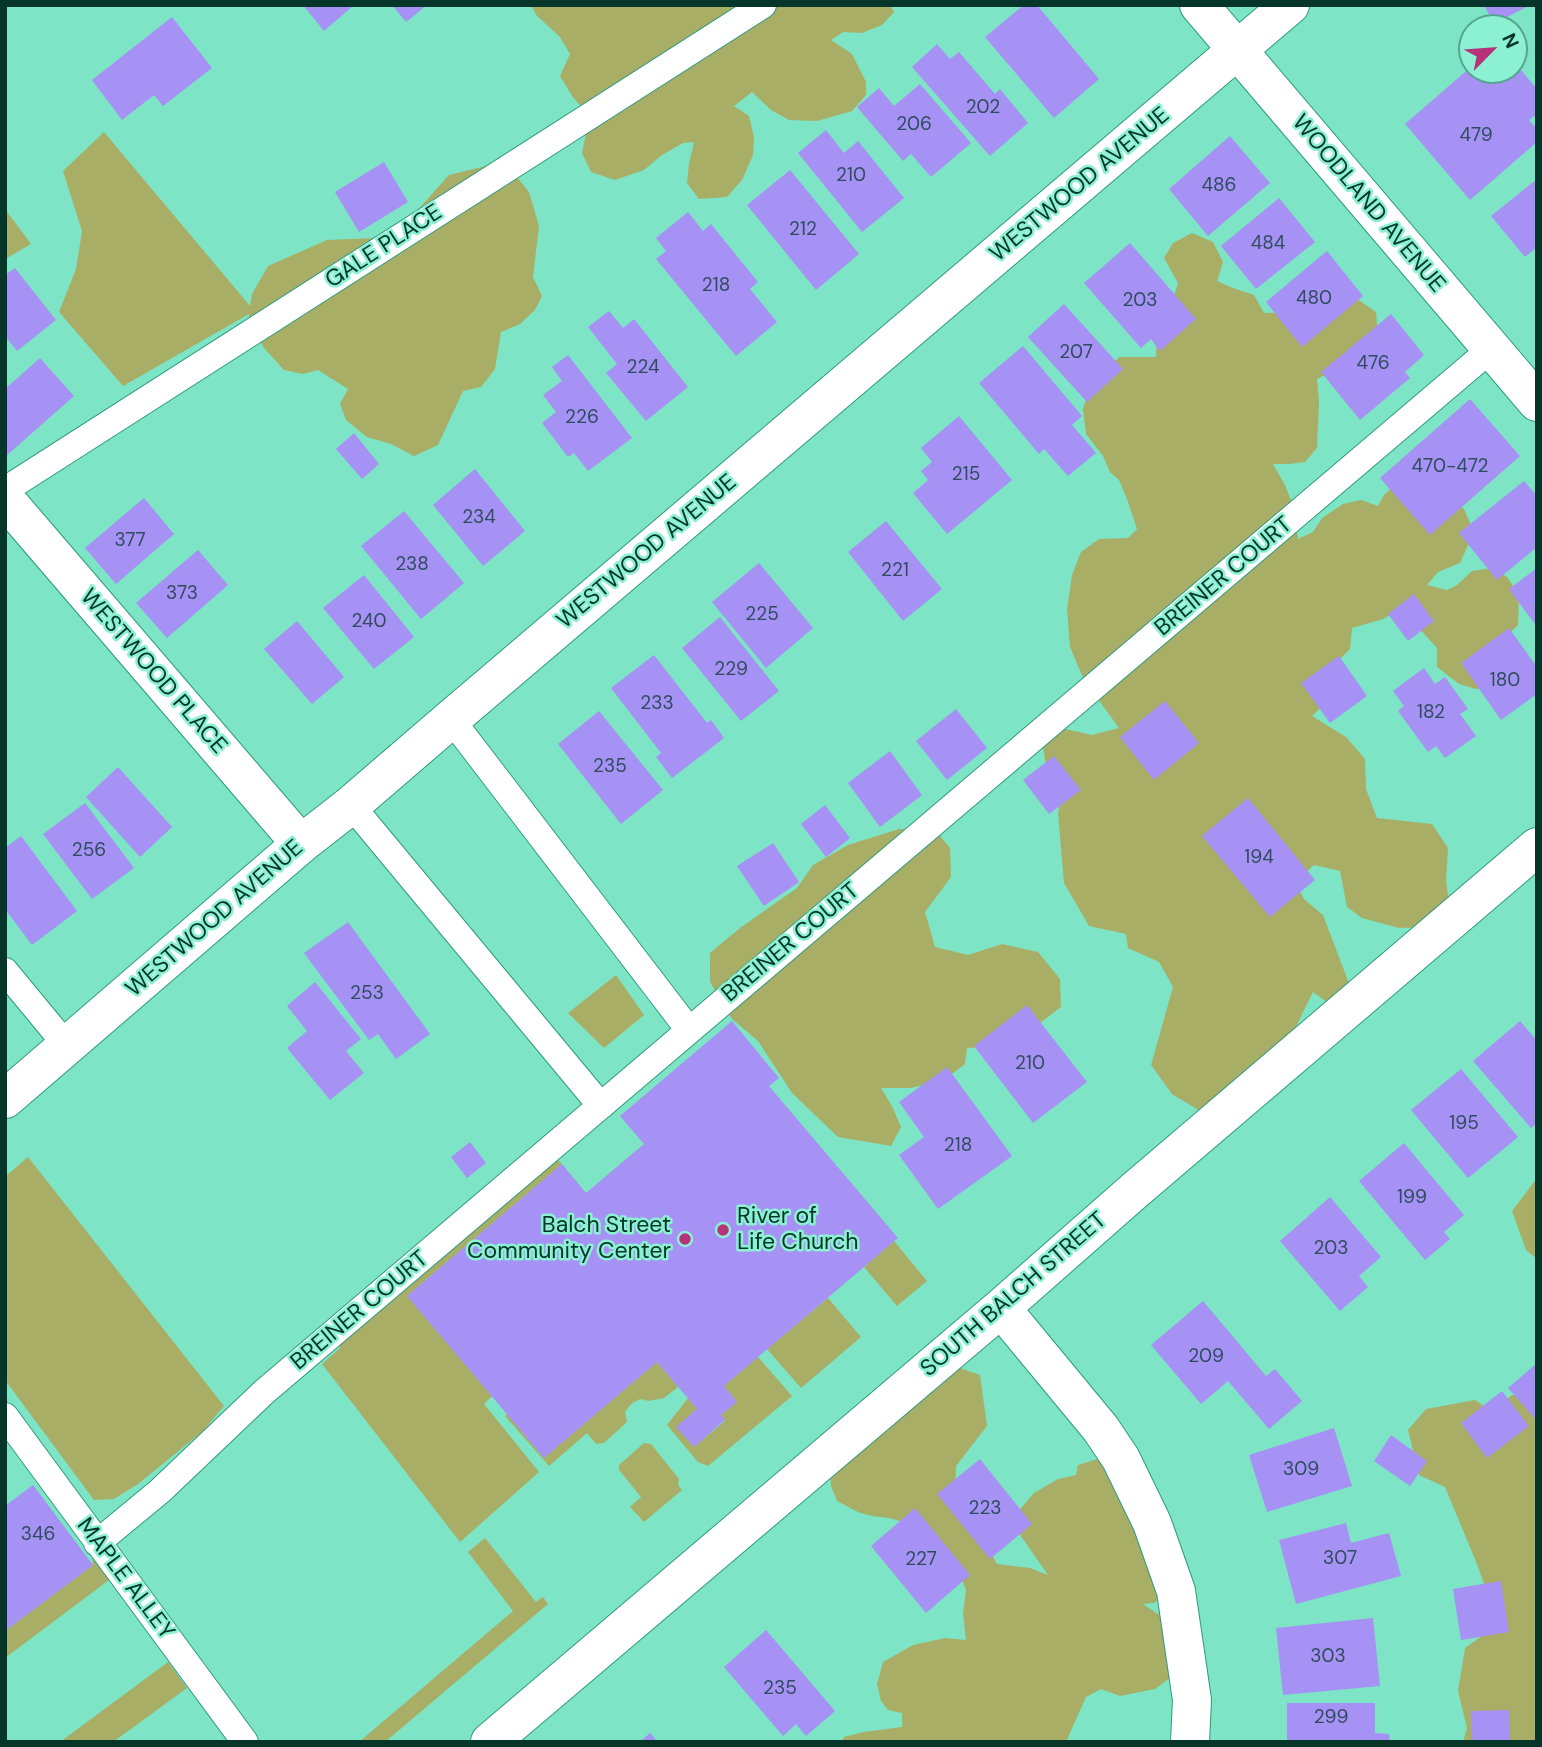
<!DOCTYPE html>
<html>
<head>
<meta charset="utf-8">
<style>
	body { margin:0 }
	#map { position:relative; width:1542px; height:1747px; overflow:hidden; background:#7de4c5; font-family:"DM Sans",sans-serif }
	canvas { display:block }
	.frame { position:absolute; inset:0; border:7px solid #06352a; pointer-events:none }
	.north { position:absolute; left:1458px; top:14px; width:70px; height:70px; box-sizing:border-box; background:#8bf1d2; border:2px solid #56a68f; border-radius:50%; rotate:65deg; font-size:19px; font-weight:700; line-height:28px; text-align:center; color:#06352a }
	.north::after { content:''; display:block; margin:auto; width:24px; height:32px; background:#b63279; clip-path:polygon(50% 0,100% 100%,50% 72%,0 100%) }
</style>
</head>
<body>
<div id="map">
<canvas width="1542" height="1747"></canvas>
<div class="frame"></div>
<div class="north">N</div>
</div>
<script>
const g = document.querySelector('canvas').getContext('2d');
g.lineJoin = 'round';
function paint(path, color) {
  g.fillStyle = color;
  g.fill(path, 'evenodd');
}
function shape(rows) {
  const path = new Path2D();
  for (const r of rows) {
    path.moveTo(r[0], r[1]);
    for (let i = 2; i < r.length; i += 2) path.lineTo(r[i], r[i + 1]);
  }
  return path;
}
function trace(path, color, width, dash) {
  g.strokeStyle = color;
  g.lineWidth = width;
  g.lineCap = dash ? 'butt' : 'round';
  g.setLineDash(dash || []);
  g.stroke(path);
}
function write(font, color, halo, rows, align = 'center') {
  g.font = font + ' "DM Sans",sans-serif';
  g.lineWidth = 5;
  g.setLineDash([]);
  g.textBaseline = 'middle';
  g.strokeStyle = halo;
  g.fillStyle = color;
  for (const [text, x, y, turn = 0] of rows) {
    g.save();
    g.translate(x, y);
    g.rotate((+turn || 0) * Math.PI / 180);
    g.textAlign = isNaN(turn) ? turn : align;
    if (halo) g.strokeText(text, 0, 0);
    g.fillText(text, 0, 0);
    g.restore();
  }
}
const green = shape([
	[531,5,890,5,894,12,882,25,862,33,843,32,831,40,852,54,866,82,866,95,852,111,817,121,789,120,771,110,752,92,734,106,749,116,754,137,753,155,742,180,727,197,699,199,687,183,689,164,694,142,683,143,662,155,644,170,615,180,591,172,582,153,588,124,583,109,572,96,560,76,570,54,560,37,537,16],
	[104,132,250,306,252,294,268,266,327,240,376,238,415,213,449,175,494,164,513,172,529,192,539,226,533,277,542,296,535,310,520,324,501,332,495,369,481,387,463,391,438,445,414,456,391,444,367,437,346,420,340,404,348,389,318,370,303,374,284,370,264,348,249,319,249,314,123,386,59,312,76,269,82,231,63,171],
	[5,209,31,244,5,259],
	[1192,233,1213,242,1223,262,1217,281,1233,288,1254,295,1264,313,1290,312,1350,294,1376,312,1379,348,1317,379,1319,402,1317,448,1305,462,1289,464,1273,464,1285,485,1294,508,1298,539,1313,532,1322,518,1343,504,1361,500,1378,506,1384,495,1398,482,1439,491,1464,509,1474,532,1460,563,1438,572,1427,585,1447,590,1457,585,1472,571,1492,568,1507,577,1519,594,1518,625,1498,644,1487,686,1476,689,1459,684,1437,667,1437,648,1416,625,1403,607,1383,619,1352,628,1350,649,1335,664,1329,700,1312,716,1346,737,1365,759,1366,789,1377,818,1432,824,1448,848,1446,881,1449,901,1427,927,1399,928,1362,918,1347,907,1340,871,1314,865,1295,882,1304,899,1323,915,1350,986,1340,1000,1325,1001,1313,992,1285,1049,1200,1111,1172,1094,1151,1065,1173,987,1159,962,1128,948,1126,934,1089,926,1064,883,1058,814,1064,778,1047,771,1042,742,1061,728,1092,735,1119,728,1084,680,1070,647,1067,609,1072,575,1081,552,1099,539,1128,538,1137,529,1127,499,1119,480,1110,472,1103,456,1086,434,1083,409,1090,387,1119,357,1156,357,1157,331,1172,303,1178,283,1164,258,1173,243],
	[899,829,936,831,950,848,951,877,925,912,935,947,968,955,1002,944,1038,952,1060,979,1061,1007,1031,1030,990,1047,967,1048,965,1064,944,1080,911,1088,881,1088,893,1108,901,1127,891,1146,838,1137,792,1093,758,1041,732,1019,710,982,710,953,740,928,797,888,813,865,848,845],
	[616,975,644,1015,604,1048,568,1013],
	[28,1157,224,1406,203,1431,138,1484,114,1499,94,1500,5,1380,5,1177],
	[556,1158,562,1164,407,1296,492,1396,484,1404,539,1472,460,1542,322,1364,340,1348,338,1335,383,1304,388,1305],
	[1537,1181,1537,1259,1526,1250,1512,1211,1534,1182],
	[894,1241,927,1281,897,1306,864,1267],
	[828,1298,861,1337,801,1388,767,1349],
	[758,1357,792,1396,708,1466,698,1462,667,1425,688,1398,697,1409,677,1427,694,1447,725,1421,721,1415,737,1402,724,1386],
	[657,1362,678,1387,664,1398,649,1401,640,1399,631,1404,625,1412,627,1422,604,1443,596,1444,587,1433,549,1466,505,1416,507,1414,544,1458],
	[960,1368,980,1375,987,1426,956,1466,955,1496,985,1541,997,1564,1030,1568,1048,1575,1016,1529,1017,1513,1034,1493,1058,1479,1076,1475,1078,1465,1104,1457,1169,1591,1154,1603,1143,1604,1167,1620,1178,1672,1155,1689,1120,1696,1101,1689,1086,1697,1066,1742,842,1742,844,1737,864,1732,902,1727,902,1713,888,1710,881,1701,877,1684,883,1662,913,1645,945,1638,966,1640,963,1614,966,1590,959,1573,914,1525,889,1518,872,1516,858,1512,837,1501,831,1486,830,1462,921,1381],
	[1537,1387,1537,1742,1463,1742,1467,1728,1458,1691,1465,1648,1486,1633,1492,1607,1477,1564,1445,1487,1419,1475,1408,1430,1426,1409,1475,1400,1496,1414,1510,1396],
	[644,1443,651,1444,679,1479,678,1485,682,1490,644,1522,630,1507,641,1497,619,1470,619,1465],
	[485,1538,536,1602,543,1597,548,1604,385,1742,359,1742,513,1611,468,1552],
	[92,1557,109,1580,5,1658,5,1631,93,1565],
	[168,1662,187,1688,113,1742,60,1742]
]);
const building = shape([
	[303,5,354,5,324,31],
	[392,5,427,5,406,22],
	[1024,5,1037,5,1099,79,1054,118,985,37],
	[1484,5,1530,5,1494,24],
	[172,17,212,68,163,106,154,95,122,120,92,80],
	[937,44,950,59,959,52,995,94,1000,89,1028,123,990,156,912,67],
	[1514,62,1537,89,1537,114,1529,120,1537,129,1537,142,1470,200,1405,124,1472,66,1472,70,1482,70,1489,78,1498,70,1514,70],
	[920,84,971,143,931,177,911,154,903,161,857,107,879,88,894,106],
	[826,130,844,153,858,141,904,198,862,232,798,153],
	[1230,136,1270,183,1208,236,1169,189],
	[384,162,408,202,359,232,335,192],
	[790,170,859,254,816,290,747,205],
	[1537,179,1537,247,1525,257,1491,216],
	[1279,198,1315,242,1256,289,1221,246],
	[688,212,703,231,711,224,758,282,750,289,777,322,736,356,656,259,666,251,656,238],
	[1130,243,1196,319,1160,351,1151,339,1141,348,1084,283],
	[1327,251,1363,296,1302,347,1266,302],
	[15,268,56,320,17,351,5,336,5,275],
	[1064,304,1123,369,1087,402,1028,337],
	[609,311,623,328,634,319,688,387,646,421,606,373,617,364,588,327],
	[1391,314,1424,355,1405,372,1410,378,1360,420,1321,372],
	[1023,346,1082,416,1072,425,1096,453,1068,476,1044,449,1039,454,979,383],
	[568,355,632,438,588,471,574,453,568,457,542,423,556,412,543,395,562,381,552,367],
	[40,358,74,396,5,457,5,389],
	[1470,399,1520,456,1430,535,1380,478],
	[959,416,1012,480,947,534,913,493,928,480,921,471,932,462,921,448],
	[354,433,379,464,362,479,336,449],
	[475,469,525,531,483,566,433,505],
	[1524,481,1537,496,1537,547,1497,580,1459,533],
	[144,498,174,534,116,584,85,548],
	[404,511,464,583,421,619,361,546],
	[886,521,942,589,903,621,848,552],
	[198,550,228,585,167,638,136,603],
	[759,563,813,628,766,668,712,602],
	[1537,568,1537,627,1509,589],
	[364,575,414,637,374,669,323,608],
	[1414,594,1434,621,1408,641,1388,614],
	[720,617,779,691,741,721,682,648],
	[297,621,344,677,312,704,264,649],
	[1509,628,1537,667,1537,694,1501,720,1461,663],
	[654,655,707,723,711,720,724,738,672,778,656,757,661,753,611,688],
	[1339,656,1367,696,1330,723,1301,683],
	[1424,668,1435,684,1445,677,1468,709,1460,714,1476,736,1445,758,1436,746,1428,752,1398,711,1404,706,1393,691],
	[1165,701,1199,743,1154,780,1120,737],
	[956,709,987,748,947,780,916,741],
	[599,711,663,790,621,824,558,744],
	[890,751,922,795,880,827,848,783],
	[1054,756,1081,790,1049,814,1023,780],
	[118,767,172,827,140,857,86,797],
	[1248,798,1315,880,1270,917,1202,836],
	[85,803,134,868,92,899,43,834],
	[825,805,850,838,826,857,801,824],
	[21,836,77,911,32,945,5,909,5,848],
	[773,843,799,882,764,906,737,866],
	[348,922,430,1034,396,1059,378,1034,369,1040,304,953],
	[315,982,361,1039,346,1051,364,1073,330,1100,287,1048,307,1031,287,1006],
	[1027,1005,1087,1082,1033,1123,974,1046],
	[732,1021,779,1078,769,1086,898,1238,724,1386,737,1402,721,1415,725,1420,694,1447,676,1427,697,1409,657,1362,544,1458,407,1296,562,1164,586,1193,644,1144,620,1116],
	[1520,1021,1537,1041,1537,1123,1531,1128,1473,1061],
	[947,1067,1012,1156,938,1209,899,1155,924,1137,899,1102],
	[1461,1069,1518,1137,1468,1178,1411,1110],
	[470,1142,486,1163,467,1178,451,1157],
	[1404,1143,1464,1215,1444,1232,1450,1239,1425,1260,1359,1181],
	[1330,1197,1381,1257,1359,1276,1368,1287,1340,1311,1280,1241],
	[1203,1301,1266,1376,1275,1369,1302,1401,1269,1429,1228,1381,1201,1404,1151,1345],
	[1537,1363,1537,1421,1508,1388],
	[1502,1391,1529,1426,1487,1458,1461,1423],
	[1334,1428,1352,1486,1267,1512,1249,1455],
	[1391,1435,1427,1461,1410,1486,1374,1461],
	[980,1459,1032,1524,990,1559,937,1494],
	[33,1485,93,1565,5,1631,5,1506],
	[915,1508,970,1575,926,1613,871,1546],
	[1346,1523,1351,1543,1389,1533,1401,1576,1296,1604,1279,1540],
	[1501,1581,1509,1632,1461,1640,1453,1589],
	[1373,1618,1380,1686,1283,1695,1276,1628],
	[766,1630,835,1711,806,1736,796,1724,783,1736,724,1667],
	[1287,1703,1375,1703,1375,1733,1389,1734,1390,1742,1287,1742],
	[1509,1710,1510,1742,1472,1742,1471,1711],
	[650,1733,658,1742,640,1742]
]);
const service = shape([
	[5,490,763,5],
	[451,719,689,1030],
	[351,805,601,1106],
	[5,971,67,1046],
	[5,1416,245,1742],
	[97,1543,160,1491,264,1392,1491,349]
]);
const minor = shape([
	[1199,5,1537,402],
	[5,499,301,844],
	[5,1099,301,844,351,805,451,719,1290,5],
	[1001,1308,1101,1429,1121,1459,1152,1523,1176,1591,1192,1700,1190,1742],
	[490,1742,1001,1308,1134,1191,1537,847]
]);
const markers = [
	[723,1230,7,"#b63279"],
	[685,1239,7,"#b63279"]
];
const numberNames = [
	["202",983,108],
	["206",914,125],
	["479",1476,136],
	["210",851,176],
	["486",1219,186],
	["212",803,230],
	["484",1268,244],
	["218",716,286],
	["480",1314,299],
	["203",1140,301],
	["207",1076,353],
	["476",1373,364],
	["224",643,368],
	["226",582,418],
	["470-472",1450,467],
	["215",966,475],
	["234",479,518],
	["377",130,541],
	["238",412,565],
	["221",895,571],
	["373",182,594],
	["225",762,615],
	["240",369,622],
	["229",731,670],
	["180",1505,681],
	["233",657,704],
	["182",1431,713],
	["235",610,767],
	["256",89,851],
	["194",1259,858],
	["253",367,994],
	["210",1030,1064],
	["195",1464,1124],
	["218",958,1146],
	["199",1412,1198],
	["203",1331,1249],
	["209",1206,1357],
	["309",1301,1470],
	["223",985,1509],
	["346",38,1535],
	["307",1340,1559],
	["227",921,1560],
	["303",1328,1657],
	["235",780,1689],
	["299",1331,1718]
];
const streetNames = [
	["WESTWOOD AVENUE",1080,185,-40],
	["WOODLAND AVENUE",1368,204,50],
	["GALE PLACE",384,247,-33],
	["WESTWOOD AVENUE",647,552,-40],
	["BREINER COURT",1224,577,-40],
	["WESTWOOD PLACE",153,672,49],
	["WESTWOOD AVENUE",215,919,-41],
	["BREINER COURT",791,943,-40],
	["SOUTH BALCH STREET",1014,1295,-41],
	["BREINER COURT",360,1311,-40],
	["MAPLE ALLEY",125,1579,53]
];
const poiNames = [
	["River of",737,1217],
	["Life Church",737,1243],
	["Balch Street",671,1226,"right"],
	["Community Center",671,1252,"right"]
];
paint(green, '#a9ae66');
paint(building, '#a691f5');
trace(service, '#2e9b7f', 28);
trace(minor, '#2e9b7f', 40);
trace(service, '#fff', 26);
trace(minor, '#fff', 38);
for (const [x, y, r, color] of markers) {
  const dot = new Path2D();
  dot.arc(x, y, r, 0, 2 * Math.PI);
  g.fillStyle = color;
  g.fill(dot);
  trace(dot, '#8bf1d2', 2.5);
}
write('19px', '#2e4c5d', null, numberNames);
write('23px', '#06352a', '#8bf1d2', streetNames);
write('23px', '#06352a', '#8bf1d2', poiNames, 'left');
</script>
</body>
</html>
